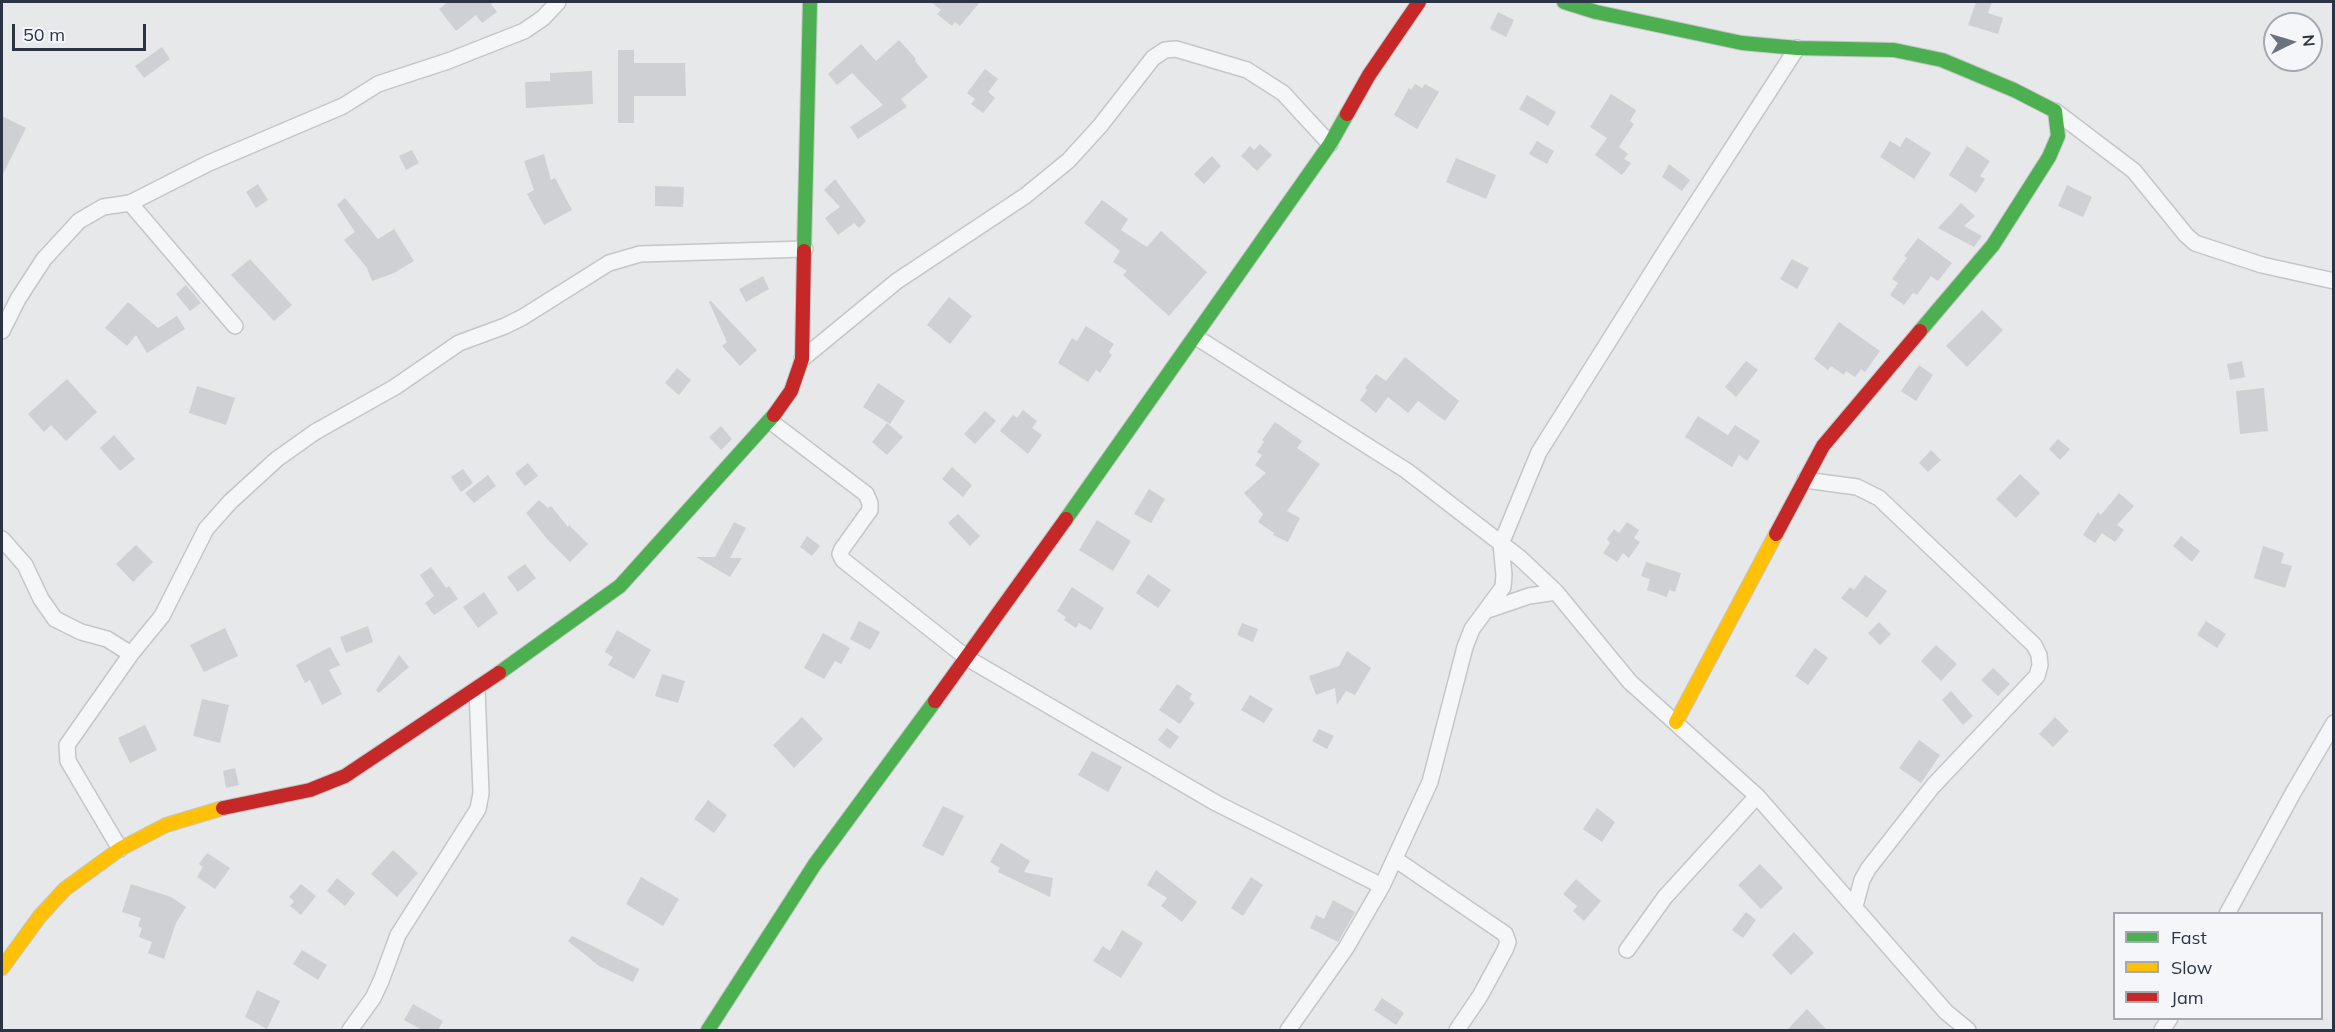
<!DOCTYPE html>
<html>
<head>
<meta charset="utf-8">
<style>
	body { margin:0 }
	#map { position:relative; width:2335px; height:1032px; overflow:hidden; background:#e6e8ea; font-family:Mulish,sans-serif }
	canvas { display:block }
	.frame { position:absolute; inset:0; border:3px solid #2b3445; pointer-events:none }
	.legend { position:absolute; left:2113px; top:912px; width:210px; height:108px; box-sizing:border-box; background:#f4f6f9; border:2px solid #a4a8b1; margin:0; padding:8px 10px; list-style:none; font-size:18px; color:#2b3445 }
	.legend li { display:flex; align-items:center; gap:12px; height:30px }
	.legend b { width:30px; border:2px solid #a4a8b1 }
	.north { position:absolute; left:2263px; top:12px; width:60px; height:60px; box-sizing:border-box; background:#f4f6f9; border:2px solid #a4a8b1; border-radius:50%; rotate:85deg; font-size:16px; font-weight:700; line-height:24px; text-align:center; color:#2b3445 }
	.north::after { content:''; display:block; margin:auto; width:21px; height:27px; background:#6c737f; clip-path:polygon(50% 0,100% 100%,50% 72%,0 100%) }
	.scale { position:absolute; left:12px; top:24px; width:134px; height:27px; box-sizing:border-box; border:3px solid #2b3445; border-top:0; padding-left:8px; font-size:18px; line-height:21px; white-space:nowrap; color:#2b3445; -webkit-text-stroke:4px #f4f6f9; paint-order:stroke }
</style>
</head>
<body>
<div id="map">
<canvas width="2335" height="1032"></canvas>
<div class="frame"></div>
<ul class="legend">
<li><b style="height:8px;background:#4caf50"></b>Fast</li>
<li><b style="height:8px;background:#ffc107"></b>Slow</li>
<li><b style="height:8px;background:#c62828"></b>Jam</li>
</ul>
<div class="north">N</div>
<div class="scale">50 m</div>
</div>
<script>
const g = document.querySelector('canvas').getContext('2d');
g.lineJoin = 'round';
function paint(path, color) {
  g.fillStyle = color;
  g.fill(path, 'evenodd');
}
function shape(rows) {
  const path = new Path2D();
  for (const r of rows) {
    path.moveTo(r[0], r[1]);
    for (let i = 2; i < r.length; i += 2) path.lineTo(r[i], r[i + 1]);
  }
  return path;
}
function trace(path, color, width, dash) {
  g.strokeStyle = color;
  g.lineWidth = width;
  g.lineCap = dash ? 'butt' : 'round';
  g.setLineDash(dash || []);
  g.stroke(path);
}
const building = shape([
	[448,2,494,2,491,4,497,12,482,23,476,15,456,31,439,9],
	[931,2,980,2,960,26,955,22,952,26,937,14,941,10],
	[1976,2,1992,2,1988,13,2003,18,1998,34,1968,25],
	[1498,12,1514,20,1506,37,1490,29],
	[899,40,916,59,915,61,928,77,901,99,907,107,858,139,850,127,883,105,852,73,837,85,828,74,861,44,876,61],
	[162,47,170,59,144,78,135,66],
	[618,50,634,50,634,63,685,63,686,96,634,96,634,123,618,123],
	[985,69,998,79,988,92,995,98,983,113,971,104,975,99,967,93],
	[592,71,593,104,526,108,525,82,550,81,550,73],
	[1415,84,1422,88,1425,84,1439,92,1417,129,1394,115,1409,88,1411,90],
	[1611,94,1636,110,1630,121,1634,124,1619,147,1628,154,1624,159,1631,163,1622,175,1595,155,1607,138,1590,127],
	[1527,95,1556,112,1548,126,1519,109],
	[2,116,26,128,2,176],
	[1906,137,1931,153,1914,179,1880,157,1890,141,1900,147],
	[1537,141,1554,151,1547,164,1529,154],
	[1260,144,1272,155,1257,171,1241,156,1250,146,1254,150],
	[1967,146,1990,161,1980,176,1985,179,1976,193,1949,175],
	[412,150,419,163,406,170,399,156],
	[544,154,551,180,555,178,572,210,544,225,527,194,534,190,524,161],
	[1212,156,1221,166,1204,184,1194,174],
	[1456,158,1496,175,1486,199,1446,182],
	[1669,164,1690,180,1682,191,1662,177],
	[835,179,866,221,859,228,854,223,838,235,825,218,840,207,824,190],
	[258,184,268,200,256,208,246,192],
	[2067,185,2092,197,2083,217,2058,206],
	[655,186,684,187,683,207,655,206],
	[345,198,378,239,394,229,414,261,394,273,372,281,367,268,344,240,355,232,337,205],
	[1102,200,1128,219,1121,230,1147,247,1161,231,1207,272,1169,316,1123,275,1127,271,1113,262,1120,251,1084,223],
	[1961,203,1975,216,1964,226,1982,236,1974,247,1938,228],
	[1918,238,1952,263,1938,281,1931,276,1917,295,1913,293,1904,305,1890,295,1898,283,1892,279,1907,258,1904,256],
	[250,259,292,305,274,321,231,275],
	[1792,259,1809,268,1797,289,1780,279],
	[763,276,769,289,746,302,739,289],
	[186,285,201,303,190,311,176,294],
	[949,297,972,316,950,344,927,325],
	[711,301,757,350,740,366,722,346,727,342,709,302],
	[128,302,158,328,177,316,185,329,147,353,136,335,127,346,105,328],
	[1982,310,2003,330,1967,367,1946,346],
	[1839,322,1880,351,1865,372,1861,369,1855,377,1846,371,1844,375,1831,366,1828,370,1814,359],
	[1086,326,1114,344,1109,352,1112,355,1100,373,1096,370,1088,382,1058,363,1072,338,1077,341],
	[1405,357,1459,401,1445,421,1418,401,1408,413,1388,397,1376,413,1360,400,1367,390,1365,388,1376,374,1386,381],
	[1746,361,1758,370,1736,397,1725,387],
	[2242,361,2245,377,2230,380,2227,364],
	[1919,365,1933,375,1916,401,1901,391],
	[677,368,691,380,679,395,665,383],
	[67,379,97,412,66,441,51,425,44,432,28,414],
	[878,383,905,401,890,424,863,407],
	[197,386,235,398,226,425,189,413],
	[2264,388,2268,431,2240,434,2236,391],
	[1023,410,1037,421,1032,428,1042,435,1028,454,1000,431,1013,415,1017,418],
	[985,411,996,421,975,444,964,434],
	[1698,416,1728,435,1735,425,1760,441,1747,461,1739,455,1732,467,1685,437],
	[1275,422,1302,441,1297,448,1320,464,1287,511,1300,518,1288,542,1273,535,1274,533,1258,522,1263,514,1244,493,1266,473,1255,465,1262,455,1257,452,1264,442,1262,440],
	[887,423,903,437,887,455,872,442],
	[721,426,732,439,721,450,709,437],
	[114,435,135,459,120,471,100,448],
	[2058,439,2070,449,2060,460,2049,449],
	[1931,450,1941,460,1928,472,1919,463],
	[528,463,538,476,525,486,515,473],
	[952,467,972,485,963,497,942,479],
	[463,469,473,483,461,492,451,477],
	[2020,474,2040,493,2016,518,1996,499],
	[488,475,496,486,474,503,465,493],
	[1149,489,1165,499,1151,523,1134,514],
	[2119,493,2134,506,2117,525,2124,530,2115,542,2102,533,2095,543,2083,535,2098,512,2101,515],
	[539,500,548,508,551,506,568,527,569,525,588,544,570,562,548,540,526,513],
	[958,514,980,536,970,546,948,523],
	[1097,520,1131,541,1113,571,1079,550],
	[734,522,746,528,730,558,742,558,730,577,696,557,715,557],
	[1627,522,1639,530,1634,538,1640,542,1629,558,1623,553,1617,562,1603,553,1610,543,1607,539,1614,529,1619,533],
	[807,536,820,546,812,556,800,547],
	[2181,536,2200,551,2192,562,2173,546],
	[136,545,153,562,133,582,116,564],
	[2263,546,2284,553,2281,563,2292,566,2285,588,2254,578],
	[1646,562,1681,573,1675,592,1669,590,1667,597,1647,590,1650,579,1641,576],
	[525,564,536,578,518,592,507,577],
	[431,567,446,588,449,586,458,599,434,615,425,603,434,596,420,575],
	[1148,574,1171,590,1158,608,1136,593],
	[1865,575,1887,591,1867,618,1841,598,1850,587,1854,590],
	[1072,587,1104,608,1091,630,1079,623,1076,628,1064,620,1066,617,1057,611],
	[484,592,498,613,478,628,463,607],
	[859,621,880,632,870,650,850,639],
	[2206,621,2226,634,2217,648,2197,635],
	[1879,622,1891,634,1880,645,1868,633],
	[1242,623,1258,629,1253,642,1237,635],
	[368,626,373,642,346,653,340,637],
	[225,628,238,656,204,672,190,645],
	[617,630,651,650,634,679,608,665,613,657,605,652],
	[823,633,850,648,841,664,835,661,824,679,804,668],
	[1936,645,1957,664,1941,681,1921,661],
	[330,647,340,665,329,670,342,694,322,705,310,680,305,683,296,665],
	[1815,648,1828,658,1808,685,1795,676],
	[1347,651,1371,668,1355,695,1346,691,1337,705,1335,688,1316,695,1309,676,1339,666],
	[399,655,409,667,379,693,376,690],
	[1993,668,2010,684,1998,696,1981,680],
	[662,674,685,681,678,703,655,696],
	[1177,684,1192,694,1189,699,1195,703,1180,724,1159,710],
	[1951,691,1973,716,1963,725,1942,700],
	[1250,695,1273,709,1264,723,1241,710],
	[202,699,229,705,220,743,193,736],
	[802,717,823,739,794,768,773,745],
	[2055,717,2069,731,2053,747,2039,734],
	[145,725,157,750,130,763,118,738],
	[1167,728,1179,737,1170,749,1158,740],
	[1319,729,1334,736,1327,749,1312,741],
	[1919,740,1940,755,1921,783,1899,768],
	[1092,751,1122,767,1108,792,1078,775],
	[235,768,239,785,226,788,223,771],
	[708,800,727,815,714,833,694,819],
	[943,806,964,816,943,856,922,846],
	[1597,808,1615,822,1602,842,1583,829],
	[1001,843,1030,861,1024,872,1053,878,1050,897,998,872,1000,868,990,862],
	[393,850,418,873,397,897,371,874],
	[207,853,230,868,215,889,197,877,203,867,199,864],
	[1760,864,1783,888,1761,909,1738,885],
	[1156,870,1197,902,1182,922,1161,906,1167,898,1147,885],
	[641,877,679,899,663,926,626,904],
	[1251,877,1263,885,1243,916,1231,908],
	[337,878,355,893,345,906,327,891],
	[1576,879,1601,901,1584,921,1573,911,1577,906,1563,894],
	[131,884,171,897,186,907,176,923,164,959,148,953,152,942,139,937,142,928,138,926,141,918,122,912],
	[301,884,316,896,301,915,290,906,294,901,289,897],
	[1333,900,1355,912,1338,942,1310,928,1316,915,1324,919],
	[1746,912,1756,920,1743,938,1732,930],
	[1122,930,1143,943,1121,978,1093,961,1103,946,1110,951],
	[1794,932,1814,953,1791,975,1772,955],
	[572,936,639,969,633,982,599,966,568,941],
	[302,950,327,965,318,980,293,964],
	[257,990,280,1001,267,1029,245,1017],
	[1382,998,1404,1013,1396,1025,1374,1010],
	[413,1004,443,1021,438,1030,422,1030,404,1020],
	[1807,1009,1827,1030,1787,1030]
]);
const street = shape([
	[2055,111,2134,171,2186,235,2195,243,2262,265,2334,281],
	[130,203,235,326],
	[2,331,18,299,44,259,79,221,103,207,130,203,209,163,343,106,378,84,448,61,524,31,543,18,558,2],
	[1196,337,1407,471,1520,558,1556,592,1630,682,1757,796,1946,1012,1968,1030],
	[802,359,897,281,1025,196,1068,161,1100,126,1153,58,1165,50,1176,49,1247,70,1283,93,1330,144],
	[770,421,866,494,870,503,870,510,842,549,840,554,843,560,967,658,1216,803,1382,886],
	[1805,480,1857,487,1879,498,2034,645,2039,655,2040,665,2037,676,1933,786,1868,869,1862,880,1855,906],
	[2,539,25,565,41,599,55,619,81,632,107,639,131,654],
	[1488,610,1529,596,1556,592],
	[120,849,68,761,67,745,131,654,162,616,206,529,230,502,277,459,315,432,395,387,459,343,505,326,523,317,609,263,640,254,805,249],
	[1395,859,1505,934,1508,942,1505,950,1480,996,1457,1030],
	[2227,914,2293,793,2334,723],
	[1627,950,1665,897,1757,796],
	[350,1030,373,998,381,981,398,935,478,809,481,793,477,689],
	[1288,1030,1346,948,1382,886,1430,782,1465,647,1472,629,1503,587,1504,575,1501,544,1539,452,1668,247,1797,48],
	[2162,1030,2170,1018]
]);
const fast = shape([
	[1564,2,1596,12,1742,43,1797,48,1894,50,1942,60,2014,90,2055,111,2058,136,2049,157,1993,245,1920,331],
	[804,251,810,2],
	[1066,519,1330,144,1347,114],
	[499,673,620,586,774,415],
	[708,1030,815,864,935,701]
]);
const slow = shape([
	[1676,722,1776,534],
	[2,968,40,916,65,889,120,849,166,825,223,808]
]);
const jam = shape([
	[1347,114,1369,75,1419,2],
	[774,415,791,391,802,359,804,251],
	[1776,534,1823,446,1920,331],
	[935,701,1066,519],
	[223,808,310,790,345,776,499,673]
]);
paint(building, '#ced0d3');
trace(street, '#c4c6c8', 18);
trace(fast, '#c4c6c8', 16);
trace(slow, '#c4c6c8', 16);
trace(jam, '#c4c6c8', 16);
trace(street, '#f5f6f7', 15);
trace(fast, '#4caf50', 14);
trace(slow, '#ffc107', 14);
trace(jam, '#c62828', 14);
</script>
</body>
</html>
